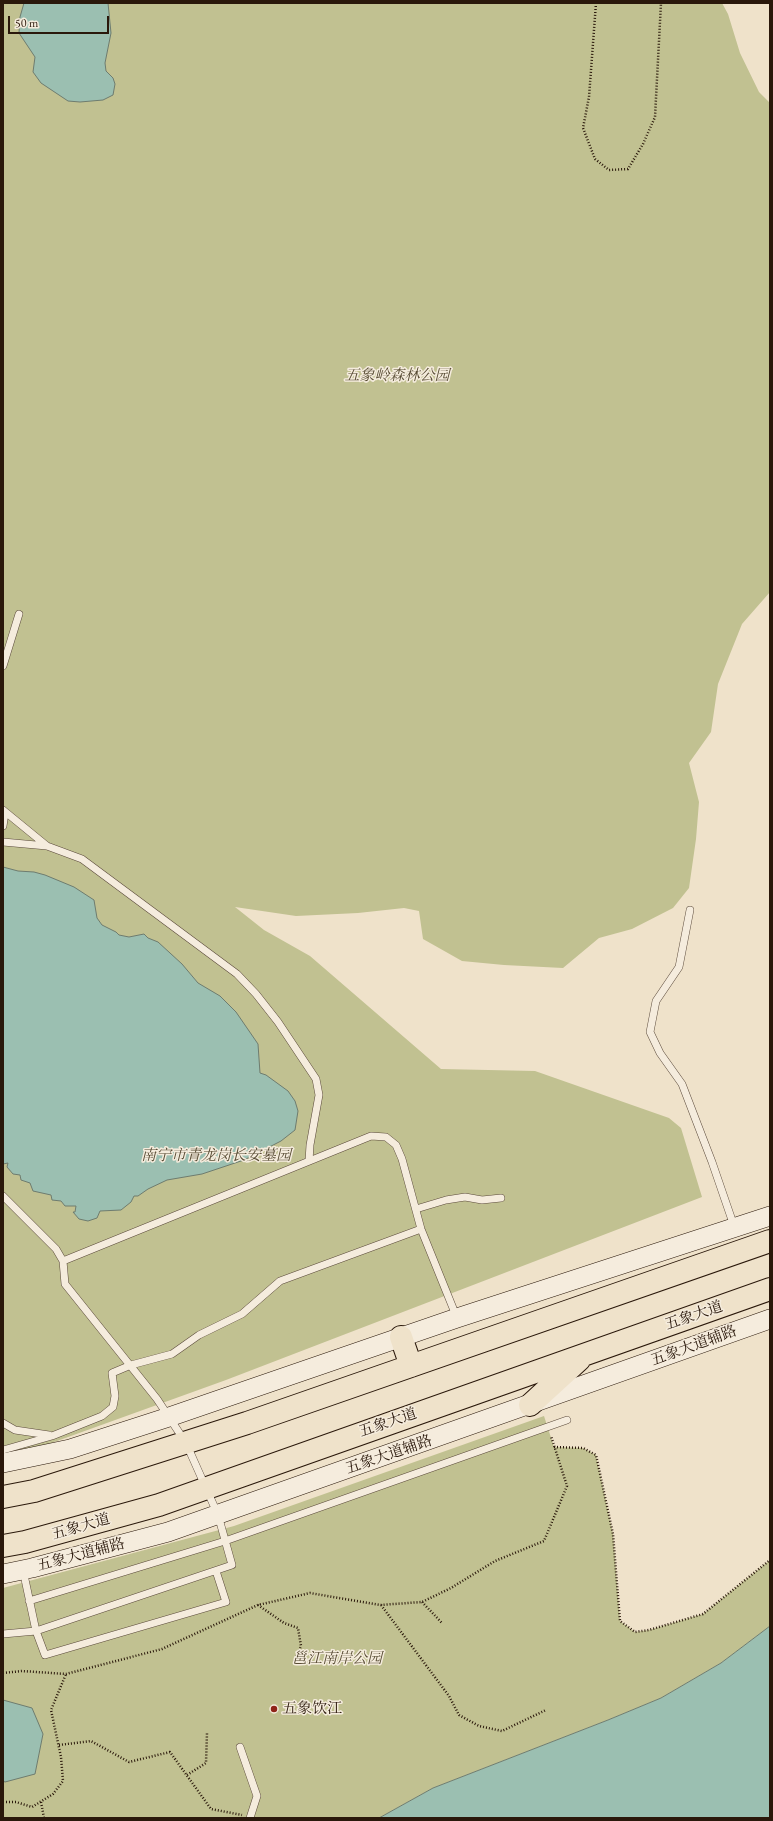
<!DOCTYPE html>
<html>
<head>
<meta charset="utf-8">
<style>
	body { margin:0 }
	#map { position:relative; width:773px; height:1821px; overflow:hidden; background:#efe2ca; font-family:"EB Garamond",serif }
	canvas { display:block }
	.frame { position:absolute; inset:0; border:4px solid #2a180b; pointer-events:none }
	.scale { position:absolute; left:8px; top:16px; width:101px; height:18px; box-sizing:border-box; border:2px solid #2a180b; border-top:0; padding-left:5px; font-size:12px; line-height:14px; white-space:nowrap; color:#2a180b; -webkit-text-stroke:3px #f5ecdd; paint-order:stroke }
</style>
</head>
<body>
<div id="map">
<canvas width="773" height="1821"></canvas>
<div class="frame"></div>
<div class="scale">50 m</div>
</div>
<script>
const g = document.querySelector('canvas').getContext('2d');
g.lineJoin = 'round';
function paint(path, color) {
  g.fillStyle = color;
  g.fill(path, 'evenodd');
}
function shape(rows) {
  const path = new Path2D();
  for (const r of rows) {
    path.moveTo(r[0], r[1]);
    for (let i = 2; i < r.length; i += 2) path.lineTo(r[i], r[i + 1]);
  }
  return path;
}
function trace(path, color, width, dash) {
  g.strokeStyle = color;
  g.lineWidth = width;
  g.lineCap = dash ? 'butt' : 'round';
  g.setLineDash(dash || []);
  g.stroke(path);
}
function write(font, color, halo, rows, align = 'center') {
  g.font = font + ' "EB Garamond","Noto Serif SC",serif';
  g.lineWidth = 3;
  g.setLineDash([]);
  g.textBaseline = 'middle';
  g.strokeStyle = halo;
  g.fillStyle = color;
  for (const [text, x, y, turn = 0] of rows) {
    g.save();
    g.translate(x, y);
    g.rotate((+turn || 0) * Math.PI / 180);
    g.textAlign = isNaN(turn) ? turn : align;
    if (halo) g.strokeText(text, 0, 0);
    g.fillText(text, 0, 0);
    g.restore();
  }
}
const green = shape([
	[3,3,722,3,728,14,740,53,759,92,770,103,770,592,742,624,718,684,711,732,689,763,699,802,696,839,689,888,673,908,632,929,599,938,563,968,504,965,462,961,423,939,419,911,404,908,358,913,296,916,235,907,264,930,310,956,441,1069,535,1071,669,1118,681,1128,702,1197,226,1380,21,1454,3,1458],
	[544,1416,554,1447,583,1448,596,1455,613,1534,620,1621,635,1632,649,1630,703,1614,770,1560,770,1626,721,1663,661,1698,608,1720,433,1788,379,1818,3,1818,3,1588,234,1526]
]);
const water = shape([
	[24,3,108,3,111,33,105,63,106,71,113,78,115,84,113,95,103,100,80,102,68,101,41,83,33,72,35,57,19,33,20,17,24,3],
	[3,867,18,871,34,872,45,875,74,887,94,900,97,918,102,925,116,932,119,935,129,937,144,934,148,938,158,942,182,964,198,983,220,996,236,1012,258,1044,260,1073,266,1075,288,1091,295,1101,298,1111,295,1130,281,1141,244,1160,202,1174,167,1180,148,1189,138,1196,134,1196,131,1202,121,1210,100,1211,97,1218,88,1221,79,1219,73,1212,75,1212,76,1206,65,1206,61,1201,52,1200,51,1195,33,1191,30,1183,21,1180,20,1175,13,1174,7,1167,8,1163,3,1164,3,867],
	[770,1626,770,1818,379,1818,433,1788,608,1720,661,1698,721,1663,770,1626],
	[3,1700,32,1708,43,1734,35,1774,5,1782,3,1781,3,1700]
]);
const path = shape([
	[596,3,589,97,583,128,595,159,609,170,628,169,643,144,655,117,661,3],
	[554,1447,583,1448,596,1455,613,1534,620,1621,635,1632,649,1630,703,1614,770,1560],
	[422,1602,442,1623],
	[258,1605,284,1623,298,1628,301,1646,294,1662],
	[381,1605,449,1696,459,1715,479,1726,502,1731,546,1710],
	[3,1673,22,1671,66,1674,162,1649,258,1605,310,1593,380,1605,422,1602,451,1588,495,1561,544,1541,567,1486,551,1436],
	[59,1745,91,1741,129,1762,170,1752,211,1809,242,1815],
	[187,1775,206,1763,207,1733],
	[3,1802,16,1802,32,1807,53,1794,63,1781,61,1757,51,1710,66,1674],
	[41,1802,44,1818]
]);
const lane = shape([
	[3,666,19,614],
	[3,810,47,846],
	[3,826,5,813],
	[3,842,47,846,82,859,237,974,256,994,278,1022,316,1079,319,1095,310,1145,309,1161],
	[690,910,679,967,656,1001,650,1032,660,1053,682,1084,712,1162,734,1226],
	[3,1196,56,1249,63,1261,65,1284,157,1399,186,1443,218,1515,232,1565,36,1631,3,1634],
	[416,1209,446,1200,465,1197,482,1200,501,1198],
	[63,1261,371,1136,386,1137,396,1145,402,1159,421,1229,457,1318],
	[3,1423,15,1430,49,1435],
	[3,1450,52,1436,102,1416,113,1407,115,1396,112,1373,131,1365,172,1354,199,1335,242,1314,280,1281,421,1229],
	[23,1570,36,1631,45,1655,226,1602,216,1571],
	[29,1601,225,1541,567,1420],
	[240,1747,257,1796,250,1818]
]);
const secondary = shape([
	[3,1463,70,1449,169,1417,457,1318,770,1216],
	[3,1574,32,1568,168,1532,770,1319]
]);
const primary = shape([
	[401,1337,411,1366],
	[530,1405,579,1360],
	[3,1497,34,1491,247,1423,770,1241],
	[3,1546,25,1542,159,1505,770,1289]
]);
const markers = [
	[274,1709,4,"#8f2418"]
];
const parkNames = [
	["五象岭森林公园",397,376],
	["南宁市青龙岗长安墓园",216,1156],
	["邕江南岸公园",337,1659]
];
const streetNames = [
	["五象大道",694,1316,-19],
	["五象大道辅路",694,1346,-20],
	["五象大道",388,1423,-19],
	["五象大道辅路",389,1455,-19],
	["五象大道",81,1527,-16],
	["五象大道辅路",81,1555,-15]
];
const poiNames = [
	["五象饮江",282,1709]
];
paint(green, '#c1c191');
paint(water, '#9bbfb1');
trace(water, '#6e7c6f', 1);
trace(lane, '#5b4a3b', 8);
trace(secondary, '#2a180b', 20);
trace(primary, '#2a180b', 24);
trace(path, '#2a180b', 2.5, [1, 2]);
trace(lane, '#f5ecdd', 7);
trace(secondary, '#f5ecdd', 19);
trace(primary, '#efe2ca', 22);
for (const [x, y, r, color] of markers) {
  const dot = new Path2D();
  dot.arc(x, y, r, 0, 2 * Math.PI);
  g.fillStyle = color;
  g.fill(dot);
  trace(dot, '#f5ecdd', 1.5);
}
write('italic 15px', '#574b33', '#f5ecdd', parkNames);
write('15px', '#2a180b', '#f5ecdd', streetNames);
write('15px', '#2a180b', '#f5ecdd', poiNames, 'left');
</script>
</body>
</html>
